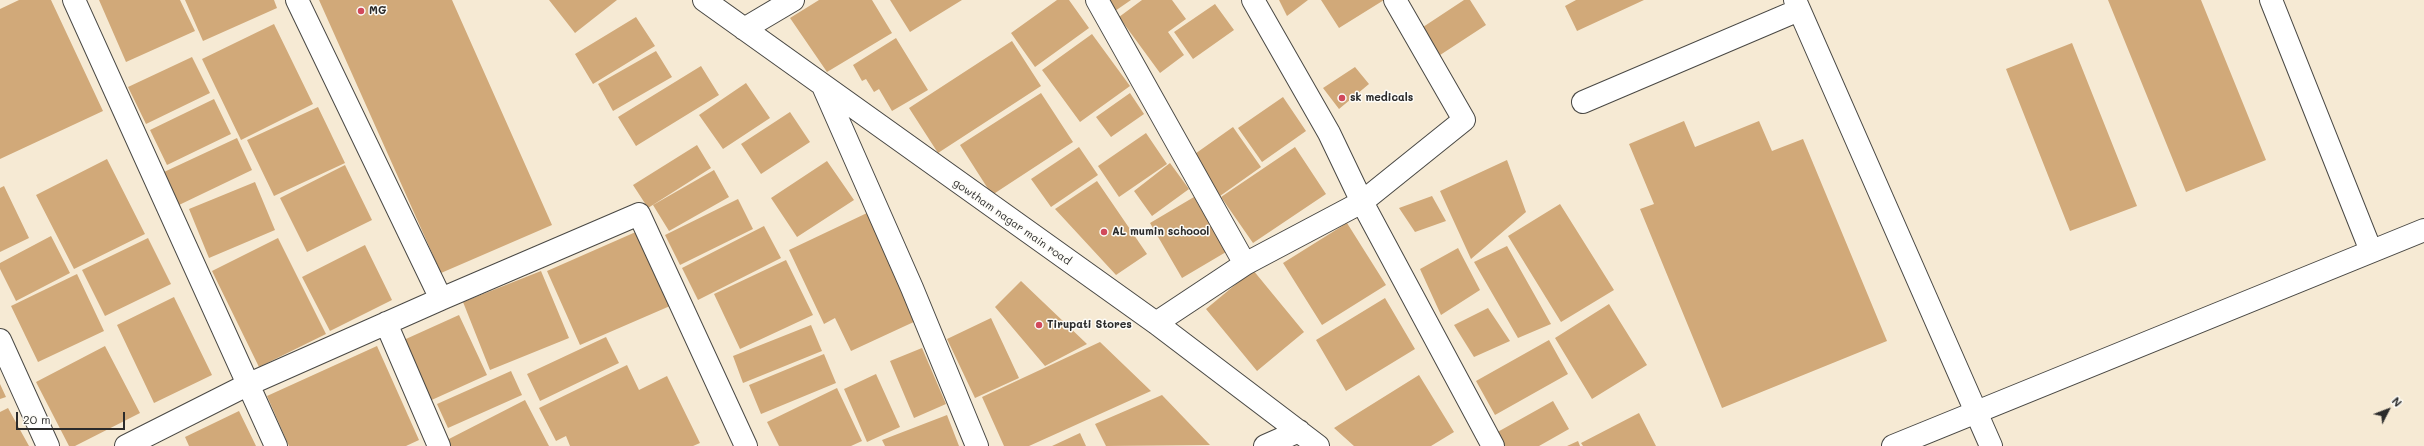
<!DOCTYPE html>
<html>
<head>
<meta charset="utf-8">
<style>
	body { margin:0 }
	#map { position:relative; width:2424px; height:446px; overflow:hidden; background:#f6ead4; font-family:Mali,sans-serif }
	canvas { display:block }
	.north { position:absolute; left:2368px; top:390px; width:40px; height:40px; -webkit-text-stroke:3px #fdfcf7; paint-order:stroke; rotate:48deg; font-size:11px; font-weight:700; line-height:16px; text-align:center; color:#2b2b2b }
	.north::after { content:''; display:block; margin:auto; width:14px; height:18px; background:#2b2b2b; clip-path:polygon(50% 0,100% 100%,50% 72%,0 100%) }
	.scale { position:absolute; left:16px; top:412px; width:109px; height:18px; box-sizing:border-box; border:2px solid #2b2b2b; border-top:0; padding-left:5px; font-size:12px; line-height:14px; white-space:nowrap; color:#2b2b2b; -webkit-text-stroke:3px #fdfcf7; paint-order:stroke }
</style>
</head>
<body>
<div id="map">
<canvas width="2424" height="446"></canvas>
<div class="north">N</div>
<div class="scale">20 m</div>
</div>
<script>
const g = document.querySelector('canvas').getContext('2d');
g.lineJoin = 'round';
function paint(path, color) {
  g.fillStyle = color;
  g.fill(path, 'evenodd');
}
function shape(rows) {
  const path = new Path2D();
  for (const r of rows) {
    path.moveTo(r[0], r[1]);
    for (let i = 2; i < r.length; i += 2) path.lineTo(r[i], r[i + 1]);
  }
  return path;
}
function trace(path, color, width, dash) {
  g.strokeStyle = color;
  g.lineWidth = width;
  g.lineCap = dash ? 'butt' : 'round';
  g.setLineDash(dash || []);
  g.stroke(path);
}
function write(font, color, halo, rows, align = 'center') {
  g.font = font + ' Mali,sans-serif';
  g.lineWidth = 3;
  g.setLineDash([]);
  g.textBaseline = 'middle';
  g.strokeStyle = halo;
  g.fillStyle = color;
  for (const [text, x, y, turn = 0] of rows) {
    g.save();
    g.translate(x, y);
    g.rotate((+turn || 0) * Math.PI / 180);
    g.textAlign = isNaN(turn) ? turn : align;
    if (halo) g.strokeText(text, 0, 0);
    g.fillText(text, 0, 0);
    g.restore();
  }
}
const building = shape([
	[19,0,51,0,103,111,0,159,0,9],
	[99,0,180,0,195,31,126,62],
	[185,0,274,0,277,8,203,41],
	[319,0,452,0,552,225,441,273],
	[549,0,617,0,575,33],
	[819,0,872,0,892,33,827,72,790,18],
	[890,0,962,0,910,32],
	[1057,0,1069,0,1089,28,1035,67,1011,33],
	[1108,0,1131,0,1115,11],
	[1142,0,1172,0,1186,19,1168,32,1184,55,1160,73,1119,17],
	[1279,0,1308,0,1287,16],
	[1321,0,1384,0,1339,28],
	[1464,0,1470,0,1486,25,1434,59,1417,31],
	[1576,0,1644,0,1577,31,1565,6],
	[2108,0,2201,0,2266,160,2186,192],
	[1215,4,1234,30,1193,59,1174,32],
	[636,17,655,46,593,84,575,54],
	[274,24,313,104,241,140,202,59],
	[1092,34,1130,86,1080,122,1042,70],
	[896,38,928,90,892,111,879,89,874,92,866,79,862,81,853,65],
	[1012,41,1041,86,938,153,909,108],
	[2072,43,2137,206,2070,231,2006,69],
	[656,51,672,77,613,111,598,84],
	[192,57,210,93,146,124,128,87],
	[701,66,719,95,636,146,618,117],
	[1355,67,1369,84,1339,109,1323,88],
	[746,83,770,118,723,149,699,115],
	[1041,93,1073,142,992,195,960,145],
	[1130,93,1144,114,1111,137,1096,117],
	[1283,97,1306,131,1262,162,1238,128],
	[214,99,231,134,167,165,150,130],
	[318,107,345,163,274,196,247,140],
	[790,112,810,142,761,174,741,144],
	[1684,121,1695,147,1759,121,1772,151,1803,139,1887,341,1722,408,1640,209,1654,204,1629,144],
	[1233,127,1261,167,1220,196,1192,156],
	[1146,133,1167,164,1119,197,1098,166],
	[237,138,252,170,179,205,164,172],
	[697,145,711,168,648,208,633,185],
	[1079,147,1098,175,1051,207,1031,179],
	[1295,147,1326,194,1253,243,1221,197],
	[107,159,145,234,74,269,36,195],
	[1507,160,1526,212,1471,259,1440,191],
	[827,161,854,200,797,237,771,198],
	[1170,163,1189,189,1152,216,1134,191],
	[345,165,372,220,307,252,280,198],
	[714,170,729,197,669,231,653,205],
	[1097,181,1147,254,1116,275,1055,209],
	[255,182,275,230,209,258,189,209],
	[4,186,29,238,0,252,0,188],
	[1432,196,1446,221,1415,232,1399,208],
	[1194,197,1226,252,1182,278,1150,223],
	[738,199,753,229,680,265,665,235],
	[1560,204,1614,290,1561,322,1508,236],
	[867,213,918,320,851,351,835,318,824,324,789,250],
	[1347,223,1386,285,1322,325,1283,263],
	[764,226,781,258,698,300,682,268],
	[638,231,670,306,580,345,547,271],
	[51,236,70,273,16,301,0,269,0,263],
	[148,238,171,284,105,316,82,270],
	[278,238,326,334,259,367,212,271],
	[365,245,392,300,330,331,302,277],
	[1507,246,1551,324,1518,338,1474,262],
	[1458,248,1480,290,1441,315,1420,269],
	[786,260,813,315,740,349,714,294],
	[1253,270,1304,332,1257,371,1206,309],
	[541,271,569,338,490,370,463,302],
	[77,274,104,331,38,362,11,306],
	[1021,281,1087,344,1045,366,995,307],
	[174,297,212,375,154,403,117,325],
	[1385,298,1415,349,1346,391,1316,340],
	[1609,304,1647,365,1592,399,1555,338],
	[1488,308,1510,341,1474,357,1454,325],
	[459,315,487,375,425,403,397,343],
	[991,318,1019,378,975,398,947,339],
	[811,325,822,351,743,383,733,356],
	[606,337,619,363,540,401,527,374],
	[1549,340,1568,374,1495,415,1476,381],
	[1100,342,1151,391,1029,446,1004,446,982,397],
	[105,346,140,413,75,446,69,446,36,382],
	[377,346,419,440,406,446,289,446,267,396],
	[922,348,946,404,914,418,890,361],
	[824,354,836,383,761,414,749,385],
	[627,365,639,390,667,376,700,443,693,446,570,446,566,436,556,441,539,408],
	[511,371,522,395,448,428,437,404],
	[876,374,900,427,867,442,844,389],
	[1419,375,1454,432,1431,446,1354,446,1334,428],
	[0,384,6,397,0,399],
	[837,388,862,441,851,446,779,446,767,422],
	[1162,395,1210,445,1106,446,1095,424],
	[525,400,549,446,450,446,447,440],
	[1553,401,1569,429,1539,446,1501,446,1494,434],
	[8,408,29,446,0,446,0,412],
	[239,411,256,446,189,446,185,437],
	[1639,413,1656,446,1583,446,1581,443],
	[947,415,959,446,885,446,882,440],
	[1080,433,1086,446,1052,446],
	[1578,441,1580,446,1567,446]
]);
const minor = shape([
	[74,0,276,446],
	[297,0,441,299,639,214,746,446],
	[704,0,1156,323,1318,446],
	[1097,0,1245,264],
	[1253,0,1329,133,1362,202,1464,120,1395,0],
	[1795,0,1991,446],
	[2271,0,2371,251],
	[744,29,793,0],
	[823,86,912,288,977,446],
	[1583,102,1799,10],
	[386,323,439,446],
	[1156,323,1245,264,1362,202,1493,446],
	[0,340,48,446],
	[126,446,247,385,441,299],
	[1265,446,1299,431],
	[1893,446,2424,230]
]);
const markers = [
	[361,11,4,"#d1495b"],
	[1342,98,4,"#d1495b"],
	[1104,232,4,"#d1495b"],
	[1039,325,4,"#d1495b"]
];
const poiNames = [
	["MG",369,11],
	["sk medicals",1350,98],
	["AL mumin schoool",1112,232],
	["Tirupati Stores",1047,325]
];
const streetNames = [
	["gowtham nagar main road",1012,222,35]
];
paint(building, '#d1a979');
trace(minor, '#494844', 24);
trace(minor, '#fff', 22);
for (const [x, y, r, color] of markers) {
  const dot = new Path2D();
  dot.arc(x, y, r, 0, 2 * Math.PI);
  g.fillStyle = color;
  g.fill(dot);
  trace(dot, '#fdfcf7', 1.5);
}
write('bold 11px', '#2b2b2b', '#fdfcf7', poiNames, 'left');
write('11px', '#2b2b2b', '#fdfcf7', streetNames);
</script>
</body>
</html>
